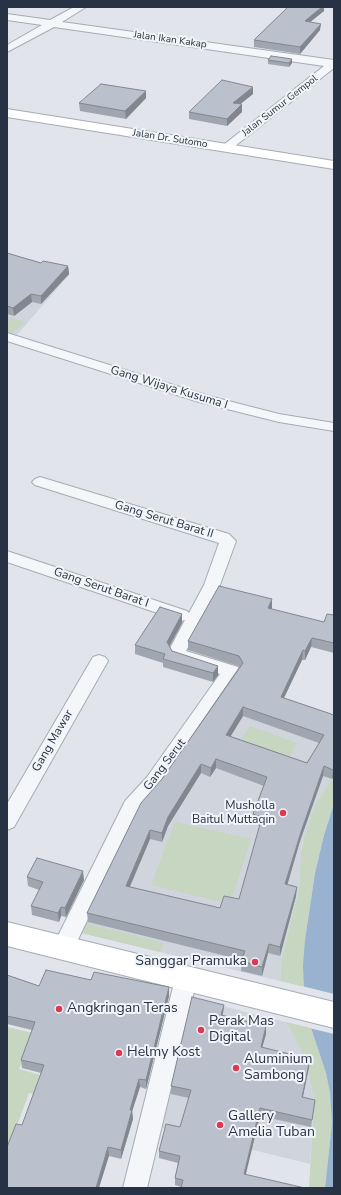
<!DOCTYPE html>
<html>
<head>
<meta charset="utf-8">
<style>
	body { margin:0 }
	#map { position:relative; width:341px; height:1195px; overflow:hidden; background:#e1e5eb; font-family:"Nunito Sans",sans-serif }
	canvas { display:block }
	.frame { position:absolute; inset:0; border:8px solid #273245; pointer-events:none }
</style>
</head>
<body>
<div id="map">
<canvas width="341" height="1195"></canvas>
<div class="frame"></div>
</div>
<script>
const g = document.querySelector('canvas').getContext('2d');
g.lineJoin = 'round';
function paint(path, color) {
  g.fillStyle = color;
  g.fill(path, 'evenodd');
}
function shape(rows) {
  const path = new Path2D();
  for (const r of rows) {
    path.moveTo(r[0], r[1]);
    for (let i = 2; i < r.length; i += 2) path.lineTo(r[i], r[i + 1]);
  }
  return path;
}
function trace(path, color, width, dash) {
  g.strokeStyle = color;
  g.lineWidth = width;
  g.lineCap = dash ? 'butt' : 'round';
  g.setLineDash(dash || []);
  g.stroke(path);
}
function write(font, color, halo, rows, align = 'center') {
  g.font = font + ' "Nunito Sans",sans-serif';
  g.lineWidth = 4;
  g.setLineDash([]);
  g.textBaseline = 'middle';
  g.strokeStyle = halo;
  g.fillStyle = color;
  for (const [text, x, y, turn = 0] of rows) {
    g.save();
    g.translate(x, y);
    g.rotate((+turn || 0) * Math.PI / 180);
    g.textAlign = isNaN(turn) ? turn : align;
    if (halo) g.strokeText(text, 0, 0);
    g.fillText(text, 0, 0);
    g.restore();
  }
}
const built = shape([
	[7,260,70,274,16,336,7,333],
	[224,686,334,724,334,776,316,803,302,844,299,889,282,958,280,981,77,932],
	[190,998,286,1022,301,1050,308,1068,312,1085,314,1099,310,1164,159,1127]
]);
const green = shape([
	[7,317,25,322,12,333,7,331],
	[250,726,297,743,287,761,239,743],
	[334,776,334,804,324,835,315,873,305,940,304,987,280,981,282,958,299,889,301,853,304,837,316,803],
	[175,822,251,839,230,904,151,885],
	[82,922,164,943,160,952,77,932],
	[286,1022,311,1028,326,1073,330,1093,332,1123,325,1188,309,1188,314,1099,308,1068,301,1050],
	[7,1027,33,1033,19,1069,51,1078,44,1096,29,1093,7,1153]
]);
const water = shape([
	[334,804,334,1188,325,1188,332,1123,330,1093,326,1073,311,1028,304,987,303,966,305,940,315,873,324,835]
]);
const pier = shape([
	[302,986,334,994,334,1034,309,1028]
]);
const minor = shape([
	[74,7,86,7,62,22,334,60,334,68,230,150,226,151,222,150,220,148,222,146,324,66,54,27,7,52,7,45,42,25,7,20,7,14,50,20,74,7],
	[7,333,209,396,279,414,334,423,334,431,279,422,199,402,7,341,7,333],
	[40,477,229,534,236,541,220,585,186,651,238,667,241,671,161,787,140,811,71,954,63,957,55,954,52,948,125,801,147,777,220,674,173,659,171,656,168,652,185,620,181,621,175,619,7,562,7,551,187,611,189,613,204,585,219,543,35,485,32,482,35,479,40,477],
	[99,655,105,657,108,661,14,827,7,830,7,804,93,657,99,655],
	[186,970,194,972,197,979,147,1188,123,1188,175,979,178,972,186,970]
]);
const secondary = shape([
	[7,109,334,161,334,169,7,117,7,109],
	[7,922,334,1002,334,1028,7,946,7,922]
]);
const wall = shape([
	[288,7,324,7,324,11,310,22,320,30,300,54,254,47,254,40],
	[292,59,292,63,289,67,268,64,268,60],
	[253,87,253,94,240,104,242,112,227,126,189,119,189,112],
	[146,91,146,98,126,119,80,111,79,103],
	[7,253,41,263,68,266,69,274,41,304,32,302,14,316,7,314],
	[272,608,272,609,324,622,334,615,334,653,311,647,305,660,302,660,284,698,334,715,334,776,332,779,323,776,300,841,287,884,296,896,280,956,268,953,262,976,241,971,242,960,88,922,87,913,162,779,239,667,238,666,188,650,188,641],
	[243,716,319,743,307,763,230,736],
	[216,768,264,786,253,814,252,823,260,826,239,899,220,908,130,887,150,839,162,842,168,826,201,773,210,777],
	[182,614,182,623,169,647,172,651,218,675,213,682,163,667,163,663,135,654,135,645],
	[27,877,84,880,66,917,61,916,59,922,32,915,31,906,39,890,28,886],
	[7,975,39,986,91,980,169,996,146,1089,140,1087,132,1110,133,1119,121,1159,109,1156,22,1125,41,1073,22,1068,21,1060,32,1030,7,1024],
	[224,1005,223,1013,222,1016,266,1026,266,1034,262,1048,310,1059,309,1067,303,1097,314,1108,311,1127,260,1116,181,1187,175,1185,175,1178,178,1163,159,1158,159,1151,180,1127,189,1098,171,1094,171,1086]
]);
const shadedWall = shape([
	[322,7,324,7,324,11,304,27,305,21],
	[321,24,320,30,300,54,300,47],
	[292,59,292,63,289,67,289,63],
	[253,87,253,94,233,110,233,103],
	[146,91,146,98,126,119,125,111],
	[242,104,242,112,227,126,227,119],
	[68,266,69,274,41,304,41,296],
	[31,294,32,302,14,316,13,308],
	[272,599,272,608,267,617,268,608],
	[182,614,182,623,167,651,167,642],
	[312,638,311,647,305,660,305,651],
	[303,650,302,660,280,706,281,697],
	[218,666,218,675,213,682,213,673],
	[243,707,243,716,226,744,226,735],
	[216,759,216,768,210,777,211,768],
	[201,764,201,773,168,826,162,842,162,833,168,817],
	[324,766,323,776,300,841,285,893,285,884,301,832],
	[334,768,334,776,332,779,333,770],
	[150,830,150,839,126,895,126,886],
	[83,871,84,880,66,917,65,908],
	[297,887,296,896,280,956,280,947],
	[61,907,61,916,59,922,58,913],
	[269,944,268,953,262,976,262,967],
	[169,987,169,996,146,1089,146,1080],
	[224,1005,223,1013,220,1023,221,1015],
	[266,1026,266,1034,260,1055,261,1047],
	[310,1059,309,1067,301,1105,302,1097],
	[139,1079,140,1087,130,1118,130,1110],
	[260,1108,260,1116,244,1182,244,1174],
	[132,1110,133,1119,121,1159,121,1150],
	[108,1147,109,1156,99,1188,96,1188]
]);
const building = shape([
	[288,7,322,7,305,21,321,24,300,47,254,40,288,7],
	[271,56,292,59,289,63,268,60,271,56],
	[222,80,253,87,233,103,242,104,227,119,189,112,222,80],
	[101,84,146,91,125,111,79,103,101,84],
	[7,253,41,263,43,261,68,266,41,296,31,294,13,308,7,306,7,253],
	[219,586,272,599,268,608,324,622,327,614,334,615,334,643,312,638,305,651,303,650,281,697,334,715,334,768,333,770,324,766,301,832,285,884,297,887,280,947,269,944,262,967,241,961,245,951,87,913,141,803,162,779,243,663,239,656,188,641,219,586],
	[243,707,324,735,307,763,226,735,243,707],
	[216,759,267,777,253,814,262,817,239,899,224,896,220,908,126,886,150,830,162,833,168,817,201,764,211,768,216,759],
	[160,607,182,614,167,642,172,651,218,666,213,673,163,659,165,654,135,645,160,607],
	[37,858,83,871,65,908,61,907,58,913,31,906,43,882,27,877,37,858],
	[46,970,91,980,94,972,169,987,146,1080,139,1079,130,1110,132,1110,121,1150,108,1147,96,1188,7,1188,7,1147,16,1124,22,1125,44,1065,21,1060,35,1022,7,1016,7,975,39,986,46,970],
	[192,997,224,1005,221,1015,266,1026,261,1047,310,1059,302,1097,315,1100,312,1120,260,1108,244,1174,305,1188,181,1188,183,1180,175,1178,180,1156,159,1151,166,1124,180,1127,191,1090,171,1086,192,997]
]);
const markers = [
	[283,813,4,"#dd3951"],
	[255,962,4,"#dd3951"],
	[59,1009,4,"#dd3951"],
	[201,1030,4,"#dd3951"],
	[119,1053,4,"#dd3951"],
	[236,1068,4,"#dd3951"],
	[220,1125,4,"#dd3951"]
];
const farStreetnames = [
	["Jalan Ikan Kakap",170,40,8],
	["Jalan Sumur Gempol",280,106,-38],
	["Jalan Dr. Sutomo",170,139,9]
];
const streetNames = [
	["Gang Wijaya Kusuma I",169,388,17],
	["Gang Serut Barat II",164,520,17],
	["Gang Serut Barat I",101,588,19],
	["Gang Mawar",53,741,-60],
	["Gang Serut",165,765,-53]
];
const poiNames = [
	["Musholla",275,806],
	["Baitul Muttaqin",275,820]
];
const nearPoinames = [
	["Sanggar Pramuka",247,962,"right"],
	["Angkringan Teras",67,1009],
	["Perak Mas",209,1022],
	["Digital",209,1038],
	["Helmy Kost",127,1053],
	["Aluminium",244,1060],
	["Sambong",244,1076],
	["Gallery",228,1117],
	["Amelia Tuban",228,1133]
];
paint(built, '#cfd4dd');
paint(green, '#c6d6c1');
paint(water, '#98b2cf');
paint(pier, '#e1e5eb');
trace(minor, '#a5acb6', 2);
trace(secondary, '#a5acb6', 2);
paint(minor, '#f4f6f9');
paint(secondary, '#fff');
paint(wall, '#a0a6af');
paint(shadedWall, '#82878f');
paint(building, '#bac1cc');
trace(building, '#82878f', 1);
for (const [x, y, r, color] of markers) {
  const dot = new Path2D();
  dot.arc(x, y, r, 0, 2 * Math.PI);
  g.fillStyle = color;
  g.fill(dot);
  trace(dot, '#f1f4f8', 1.5);
}
write('10px', '#273245', '#f1f4f8', farStreetnames);
write('12px', '#273245', '#f1f4f8', streetNames);
write('12px', '#273245', '#f1f4f8', poiNames, 'right');
write('14px', '#273245', '#f1f4f8', nearPoinames, 'left');
</script>
</body>
</html>
